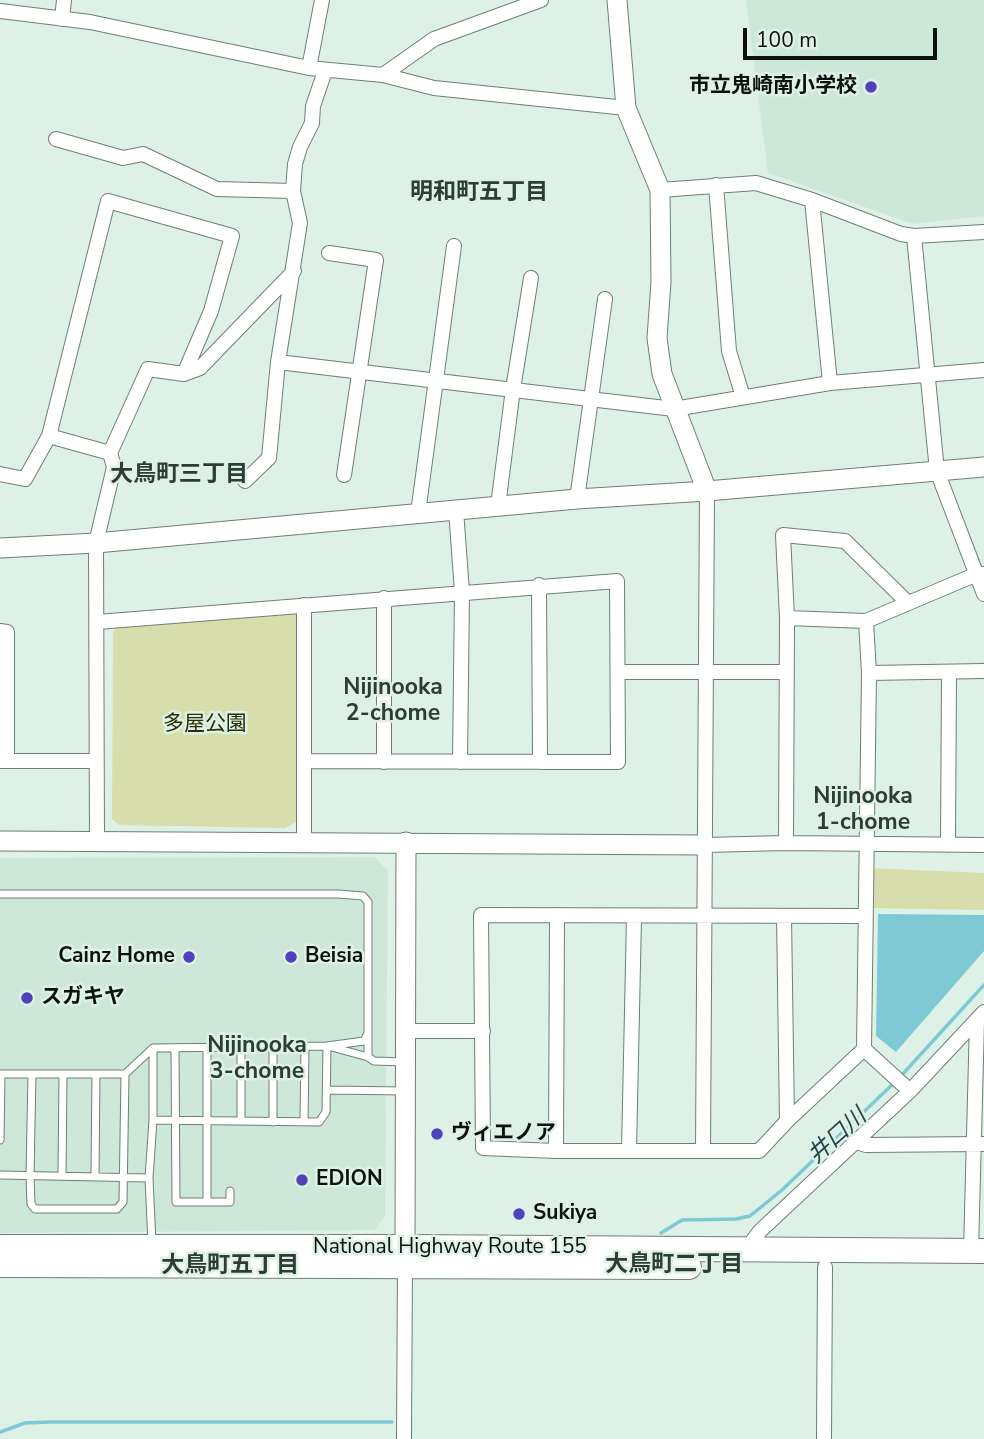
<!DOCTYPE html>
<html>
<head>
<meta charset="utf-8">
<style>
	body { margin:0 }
	#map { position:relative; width:984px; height:1439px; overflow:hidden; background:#def1e7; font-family:"Nunito Sans",sans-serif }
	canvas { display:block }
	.scale { position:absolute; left:743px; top:28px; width:194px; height:32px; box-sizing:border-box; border:4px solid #0b110e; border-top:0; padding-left:9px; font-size:21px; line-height:24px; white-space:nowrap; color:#0b110e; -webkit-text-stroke:5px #def1e7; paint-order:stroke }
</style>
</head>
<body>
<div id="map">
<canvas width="984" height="1439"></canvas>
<div class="scale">100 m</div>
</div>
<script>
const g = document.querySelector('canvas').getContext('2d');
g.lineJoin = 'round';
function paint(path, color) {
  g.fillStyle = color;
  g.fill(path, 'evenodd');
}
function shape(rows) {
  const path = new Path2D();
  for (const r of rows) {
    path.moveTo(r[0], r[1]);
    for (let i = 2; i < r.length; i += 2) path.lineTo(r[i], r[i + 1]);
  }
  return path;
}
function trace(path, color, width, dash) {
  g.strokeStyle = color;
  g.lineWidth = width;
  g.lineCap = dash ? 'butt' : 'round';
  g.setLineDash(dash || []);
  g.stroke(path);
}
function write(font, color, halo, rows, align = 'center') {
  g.font = font + ' "Nunito Sans","Noto Sans JP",sans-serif';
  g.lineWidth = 5;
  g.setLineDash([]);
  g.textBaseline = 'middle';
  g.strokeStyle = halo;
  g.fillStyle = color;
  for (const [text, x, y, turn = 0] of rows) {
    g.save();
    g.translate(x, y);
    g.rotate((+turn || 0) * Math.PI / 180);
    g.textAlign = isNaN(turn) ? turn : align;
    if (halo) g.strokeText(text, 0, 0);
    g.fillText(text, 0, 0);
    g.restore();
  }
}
const built = shape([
	[746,0,984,0,984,216,913,224,768,173],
	[375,857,388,871,385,1215,375,1230,0,1233,0,858]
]);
const green = shape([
	[293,611,297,616,296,822,285,828,119,825,112,819,113,631,117,627],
	[869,868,984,873,984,910,869,908]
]);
const water = shape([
	[878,914,984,915,984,951,896,1052,876,1036]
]);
const stream = shape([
	[901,1076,984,985],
	[661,1233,682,1220,736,1219,750,1216,782,1190,896,1081],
	[0,1432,25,1423,50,1422,392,1422]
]);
const lane = shape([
	[0,894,338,894,363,896,368,902,368,1057],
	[328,1046,368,1057,374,1061,404,1062],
	[241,1047,241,1121],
	[175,1048,176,1202,207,1202,207,1048],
	[0,1074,125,1074,153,1048,327,1046,364,1041,367,1035],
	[32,1074,30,1176,31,1204,35,1209,117,1209,123,1202,125,1074],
	[328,1090,405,1091],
	[153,1120,319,1122,326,1112,327,1046],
	[273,1122,273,1047],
	[304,1122,305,1046],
	[0,1140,1,1074],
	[0,1175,149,1178],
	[62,1176,63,1074],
	[95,1176,96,1074],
	[207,1202,230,1202,230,1191],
	[152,1244,149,1178,153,1120,153,1048]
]);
const street = shape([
	[0,11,90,22,309,68,383,75,434,88,626,108],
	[62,19,64,0],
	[309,68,322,0],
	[383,75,434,39,541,0],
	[56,139,123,158,143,154,217,189,293,191],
	[716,185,729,351,743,397],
	[660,190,756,183,812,200,901,234,914,236,984,232],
	[812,200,830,383],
	[914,236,937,471,984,594],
	[329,253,376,260,344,475],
	[278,362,674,409,830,383,984,370],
	[110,453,49,436,108,201,232,236,211,311,184,374],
	[0,474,25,479,49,436],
	[245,481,269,458,278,362,300,223,293,191,295,164,300,147,312,123,313,106,325,71],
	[577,499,605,299],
	[498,506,513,389,531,278],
	[456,510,462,592,460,762],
	[418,513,454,246],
	[539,585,540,762],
	[787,618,866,621,977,574,984,574],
	[97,622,617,581,618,762,305,761],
	[0,631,7,632,7,761],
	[619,672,786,672],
	[869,673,984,671],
	[0,761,96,761],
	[384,762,384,598],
	[97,841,96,543,114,467,110,453,148,369,184,374,200,368,294,271],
	[304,841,304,605],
	[786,843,787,618,783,535,845,541,908,603],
	[705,845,786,843,984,845],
	[948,845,949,673],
	[784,916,787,1121],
	[865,916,481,915,483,1148,556,1151,759,1151,787,1121,864,1049,869,673,866,621],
	[406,1031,483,1031],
	[864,1049,910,1091],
	[857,1142,866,1145,984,1144],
	[556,1151,557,915],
	[629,1151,634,917],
	[703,1151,707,491],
	[746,1250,760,1231,910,1091,984,1012],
	[971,1251,977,1021],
	[404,1439,405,1262],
	[824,1439,825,1267]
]);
const secondary = shape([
	[617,0,626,108,660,190,661,282,657,338,662,374,707,491],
	[0,548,96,543,577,499,707,491,984,467],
	[0,841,705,845],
	[405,1247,406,842]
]);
const highway = shape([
	[0,1247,405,1247,984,1251],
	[0,1265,689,1267]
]);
const markers = [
	[871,87,7,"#4e43ba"],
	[189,957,7,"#4e43ba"],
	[291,957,7,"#4e43ba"],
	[27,998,7,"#4e43ba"],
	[437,1134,7,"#4e43ba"],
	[302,1180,7,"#4e43ba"],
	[519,1214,7,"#4e43ba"]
];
const poiNames = [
	["市立鬼崎南小学校",857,87,"right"],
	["Cainz Home",175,957,"right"],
	["Beisia",305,957],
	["スガキヤ",41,998],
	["ヴィエノア",451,1134],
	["EDION",316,1180],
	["Sukiya",533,1214]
];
const parkNames = [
	["多屋公園",205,725]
];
const streetNames = [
	["National Highway Route 155",450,1248]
];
const neighbourhoodNames = [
	["明和町五丁目",479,193],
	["大鳥町三丁目",179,475],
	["Nijinooka",393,688],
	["2-chome",393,714],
	["Nijinooka",863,797],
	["1-chome",863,823],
	["Nijinooka",257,1046],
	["3-chome",257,1072],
	["大鳥町二丁目",674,1265],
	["大鳥町五丁目",230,1266]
];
const waterNames = [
	["井口川",838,1137,-42]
];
paint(built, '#cde8d9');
paint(green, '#d7deac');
paint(water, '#7fc9d5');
trace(stream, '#7fc9d5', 3.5);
trace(lane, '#6e7f76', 9);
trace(street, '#6e7f76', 16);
trace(secondary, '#6e7f76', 21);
trace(highway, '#6e7f76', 26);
trace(lane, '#fff', 7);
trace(street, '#fff', 14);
trace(secondary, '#fff', 19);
trace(highway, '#fff', 24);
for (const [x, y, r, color] of markers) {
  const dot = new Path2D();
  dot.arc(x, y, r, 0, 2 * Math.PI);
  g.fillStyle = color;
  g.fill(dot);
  trace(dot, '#def1e7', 2.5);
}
write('bold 21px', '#0b110e', '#def1e7', poiNames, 'left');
write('21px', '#2a2e01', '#def1e7', parkNames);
write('21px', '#0b110e', '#def1e7', streetNames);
write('bold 23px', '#2d3c34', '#def1e7', neighbourhoodNames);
write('italic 23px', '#1f4348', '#def1e7', waterNames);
</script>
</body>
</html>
